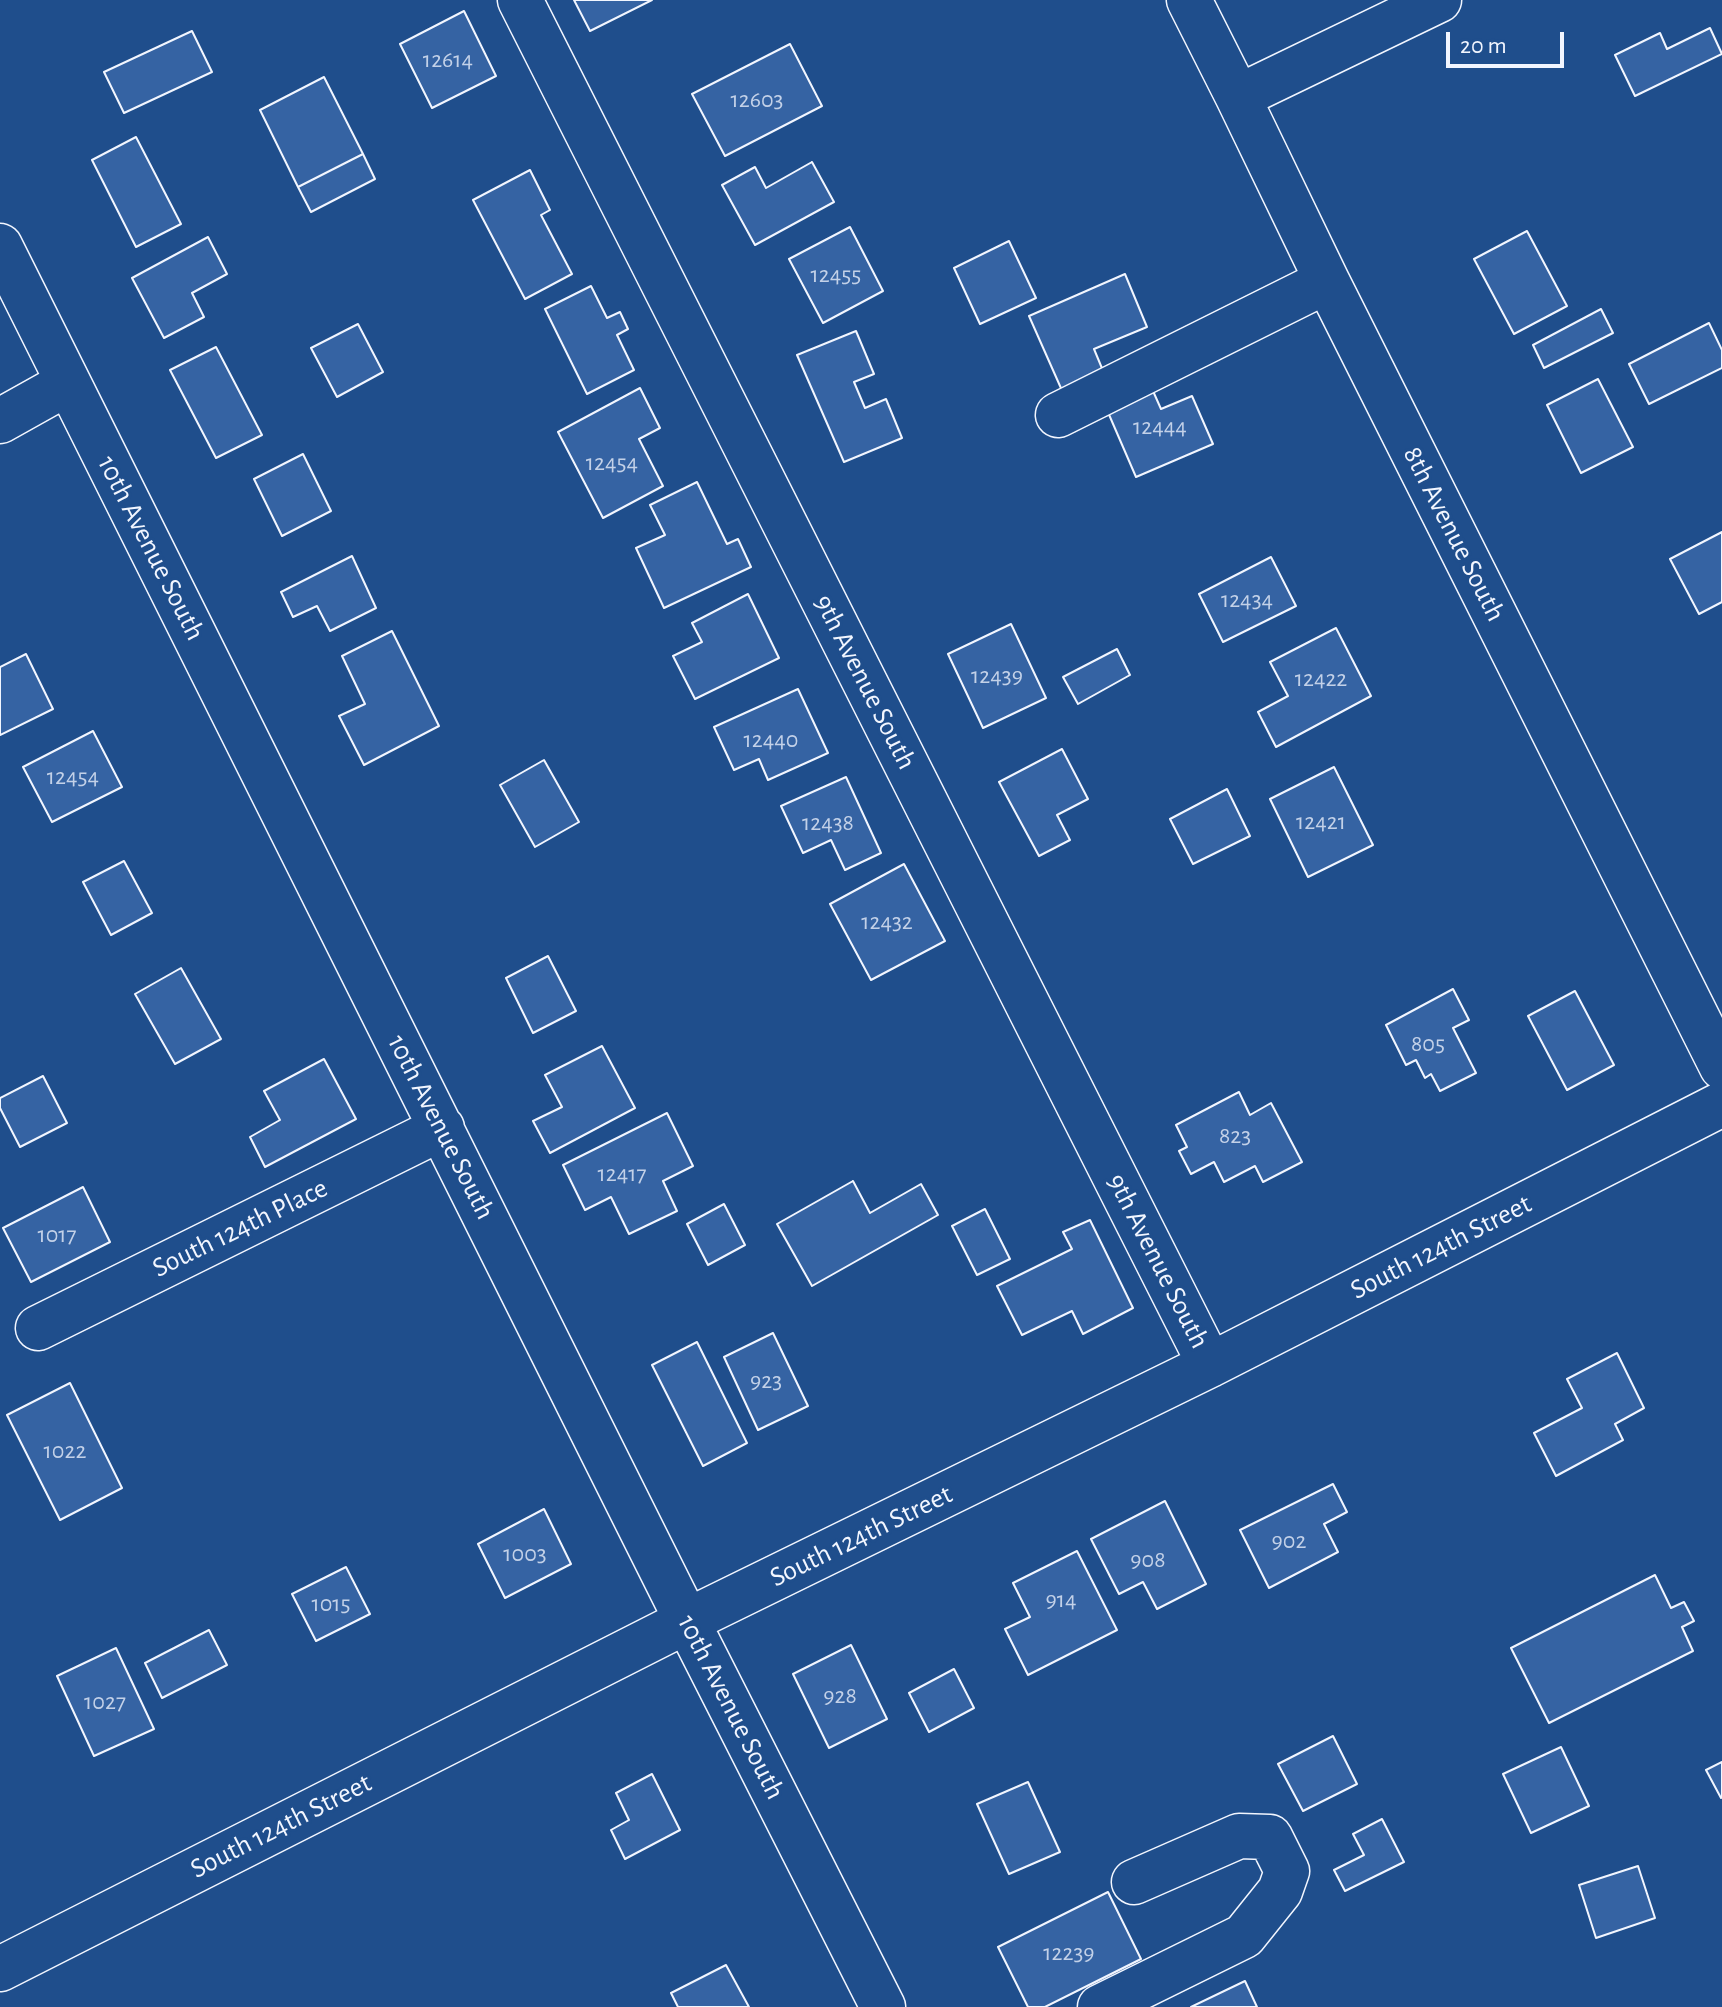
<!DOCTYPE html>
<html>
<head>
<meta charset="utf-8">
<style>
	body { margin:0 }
	#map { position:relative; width:1722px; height:2007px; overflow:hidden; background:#1f4e8c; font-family:"Alegreya Sans",sans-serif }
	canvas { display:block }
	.scale { position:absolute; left:1446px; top:32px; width:118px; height:36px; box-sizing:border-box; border:4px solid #f2f6ff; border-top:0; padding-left:10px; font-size:24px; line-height:28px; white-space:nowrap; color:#f2f6ff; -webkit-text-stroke:6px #1f4e8c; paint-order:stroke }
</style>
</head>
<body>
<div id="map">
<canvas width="1722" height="2007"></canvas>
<div class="scale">20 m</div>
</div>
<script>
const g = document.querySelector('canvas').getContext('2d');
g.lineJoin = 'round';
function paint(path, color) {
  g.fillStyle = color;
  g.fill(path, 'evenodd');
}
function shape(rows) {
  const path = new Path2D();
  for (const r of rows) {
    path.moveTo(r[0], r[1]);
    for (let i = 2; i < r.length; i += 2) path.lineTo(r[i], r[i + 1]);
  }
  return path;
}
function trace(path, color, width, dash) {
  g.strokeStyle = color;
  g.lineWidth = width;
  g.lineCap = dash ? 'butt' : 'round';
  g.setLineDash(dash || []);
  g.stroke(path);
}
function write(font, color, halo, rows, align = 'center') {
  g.font = font + ' "Alegreya Sans",sans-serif';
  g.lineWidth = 6;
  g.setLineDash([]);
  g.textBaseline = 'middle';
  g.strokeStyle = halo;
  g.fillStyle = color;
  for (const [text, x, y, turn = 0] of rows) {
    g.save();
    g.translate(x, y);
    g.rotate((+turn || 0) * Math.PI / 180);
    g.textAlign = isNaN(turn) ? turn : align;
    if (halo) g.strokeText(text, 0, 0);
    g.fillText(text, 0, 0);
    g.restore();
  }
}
const building = shape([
	[574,0,652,0,590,31,574,0],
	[464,11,496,76,432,108,400,44,464,11],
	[1710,28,1722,54,1635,96,1615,55,1660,33,1667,49,1710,28],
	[192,31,212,72,124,113,104,72,192,31],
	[790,44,822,106,725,156,692,94,790,44],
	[324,77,363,154,298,187,260,110,324,77],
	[136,137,181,224,136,247,92,160,136,137],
	[363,154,375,179,311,212,298,187,363,154],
	[812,162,834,202,755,245,722,185,755,167,766,188,812,162],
	[530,170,550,210,541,215,572,274,525,299,473,200,530,170],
	[850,227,883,291,823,323,789,259,850,227],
	[1527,231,1567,306,1514,334,1474,259,1527,231],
	[208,237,227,274,192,293,204,317,164,338,132,278,208,237],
	[1009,241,1036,298,980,324,954,268,1009,241],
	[1125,274,1147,327,1094,349,1106,378,1064,395,1029,316,1125,274],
	[591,286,607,318,620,312,628,329,617,335,634,370,587,394,545,309,591,286],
	[1601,309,1613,333,1544,368,1533,345,1601,309],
	[1709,323,1722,350,1722,368,1649,404,1629,364,1709,323],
	[358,324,383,372,337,397,311,348,358,324],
	[856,331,874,374,854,382,865,408,886,399,902,438,844,462,797,355,856,331],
	[216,347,262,435,216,458,170,370,216,347],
	[1598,379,1633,447,1581,473,1547,405,1598,379],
	[640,388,660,428,639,439,663,486,603,518,558,432,640,388],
	[1153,391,1161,409,1192,396,1213,444,1136,477,1107,410,1153,391],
	[303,454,331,511,282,536,254,479,303,454],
	[697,482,727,544,738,539,751,567,664,608,636,548,665,535,650,505,697,482],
	[1722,532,1722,602,1699,614,1670,559,1722,532],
	[352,556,376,608,330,631,317,606,293,617,281,592,352,556],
	[1271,557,1296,606,1223,642,1199,594,1271,557],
	[748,594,779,658,695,699,673,656,702,642,692,623,748,594],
	[1011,624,1046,698,983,728,948,654,1011,624],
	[1336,628,1371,696,1276,747,1258,712,1288,696,1270,662,1336,628],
	[392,631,439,726,364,765,339,716,365,704,342,656,392,631],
	[1117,649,1130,675,1078,704,1063,677,1117,649],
	[26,654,53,709,0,735,0,667,26,654],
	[798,689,828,753,768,780,759,759,734,770,714,727,798,689],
	[93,731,122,787,52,822,23,767,93,731],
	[1062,749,1088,799,1057,815,1070,840,1039,856,999,782,1062,749],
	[544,760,579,822,535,847,500,785,544,760],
	[1334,767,1373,845,1308,877,1270,799,1334,767],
	[846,777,881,853,845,870,831,840,803,853,781,806,846,777],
	[1227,789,1250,836,1193,864,1170,819,1227,789],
	[124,861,152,913,111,935,83,882,124,861],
	[904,864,945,941,871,980,830,904,904,864],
	[548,956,576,1011,533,1033,506,978,548,956],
	[181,968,221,1039,175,1064,135,994,181,968],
	[1453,989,1469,1020,1453,1028,1476,1073,1440,1091,1431,1074,1425,1078,1416,1060,1406,1065,1386,1025,1453,989],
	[1575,991,1614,1065,1567,1090,1528,1016,1575,991],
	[602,1046,635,1108,550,1153,533,1121,562,1107,545,1075,602,1046],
	[324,1059,356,1119,265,1167,250,1137,280,1120,264,1091,324,1059],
	[43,1076,67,1123,20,1147,0,1108,0,1098,43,1076],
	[1239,1092,1250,1115,1271,1103,1302,1162,1263,1182,1255,1166,1224,1182,1214,1162,1191,1174,1179,1151,1187,1147,1176,1125,1239,1092],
	[667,1113,693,1166,663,1181,677,1211,629,1234,611,1197,585,1210,563,1165,667,1113],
	[853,1181,870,1213,921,1184,938,1215,812,1286,777,1224,853,1181],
	[83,1187,110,1242,31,1282,3,1228,83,1187],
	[724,1204,745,1245,708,1265,687,1224,724,1204],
	[985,1209,1010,1259,977,1275,952,1226,985,1209],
	[1090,1220,1133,1308,1083,1334,1072,1311,1022,1335,997,1286,1072,1249,1063,1232,1090,1220],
	[773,1333,808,1406,758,1430,724,1357,773,1333],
	[697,1342,747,1443,703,1466,652,1365,697,1342],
	[1617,1353,1644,1408,1615,1424,1623,1440,1556,1476,1534,1433,1582,1408,1567,1379,1617,1353],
	[70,1383,122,1488,60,1520,7,1415,70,1383],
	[1333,1484,1347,1512,1324,1524,1338,1552,1269,1588,1240,1530,1333,1484],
	[1165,1501,1206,1584,1157,1609,1143,1582,1119,1594,1091,1539,1165,1501],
	[544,1509,571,1564,505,1598,478,1544,544,1509],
	[1077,1551,1117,1630,1028,1675,1005,1629,1030,1617,1013,1583,1077,1551],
	[346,1567,370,1614,316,1641,292,1594,346,1567],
	[1655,1575,1671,1608,1684,1602,1694,1621,1682,1627,1693,1651,1549,1723,1511,1648,1655,1575],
	[209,1630,227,1665,162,1698,145,1663,209,1630],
	[851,1645,887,1719,829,1748,793,1674,851,1645],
	[116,1648,154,1729,94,1756,57,1676,116,1648],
	[954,1669,974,1708,929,1732,909,1693,954,1669],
	[1333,1736,1357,1784,1303,1811,1278,1764,1333,1736],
	[1561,1747,1589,1806,1531,1833,1503,1774,1561,1747],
	[1722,1762,1722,1797,1721,1798,1706,1770,1722,1762],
	[652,1774,680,1830,625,1859,611,1830,629,1820,616,1793,652,1774],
	[1028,1782,1060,1852,1009,1874,977,1804,1028,1782],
	[1382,1819,1404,1862,1345,1891,1334,1870,1364,1855,1353,1834,1382,1819],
	[1638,1866,1655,1918,1596,1938,1579,1885,1638,1866],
	[1108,1892,1141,1959,1045,2007,1028,2007,998,1947,1108,1892],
	[726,1965,749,2007,678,2007,671,1993,726,1965],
	[1245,1981,1257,2007,1191,2007,1245,1981]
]);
const minor = shape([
	[520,0,1210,1365],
	[1189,0,1238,97,1327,281,1722,1067],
	[1238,97,1439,0],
	[0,246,687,1621,883,2007],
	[1058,415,1327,281],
	[0,421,68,383],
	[38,1328,442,1128],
	[0,1969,687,1621,1210,1365,1722,1104],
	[1100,2007,1244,1936,1280,1891,1287,1871,1270,1837,1239,1836,1134,1882]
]);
const numberNames = [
	["12614",448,60],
	["12603",757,100],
	["12455",836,275],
	["12444",1160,427],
	["12454",612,463],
	["12434",1247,600],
	["12439",997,676],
	["12422",1321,679],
	["12440",771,740],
	["12454",73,777],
	["12421",1321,822],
	["12438",828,823],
	["12432",887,922],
	["805",1428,1044],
	["823",1235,1136],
	["12417",622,1174],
	["1017",57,1235],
	["923",766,1381],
	["1022",65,1451],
	["902",1289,1541],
	["1003",525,1554],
	["908",1148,1560],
	["914",1061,1600],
	["1015",331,1604],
	["928",840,1696],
	["1027",105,1702],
	["12239",1069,1953]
];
const streetNames = [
	["8th Avenue South",1454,534,63],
	["10th Avenue South",151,548,63],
	["9th Avenue South",865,682,63],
	["10th Avenue South",441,1127,63],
	["South 124th Place",240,1228,-26],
	["South 124th Street",1441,1247,-27],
	["9th Avenue South",1158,1261,63],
	["South 124th Street",861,1536,-26],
	["10th Avenue South",731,1707,63],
	["South 124th Street",281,1826,-27]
];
paint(building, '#3563a3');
trace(building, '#f2f6ff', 2);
trace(minor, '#f2f6ff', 47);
trace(minor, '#1f4e8c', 44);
write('24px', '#c3d1e8', null, numberNames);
write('28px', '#f2f6ff', '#1f4e8c', streetNames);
</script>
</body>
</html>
